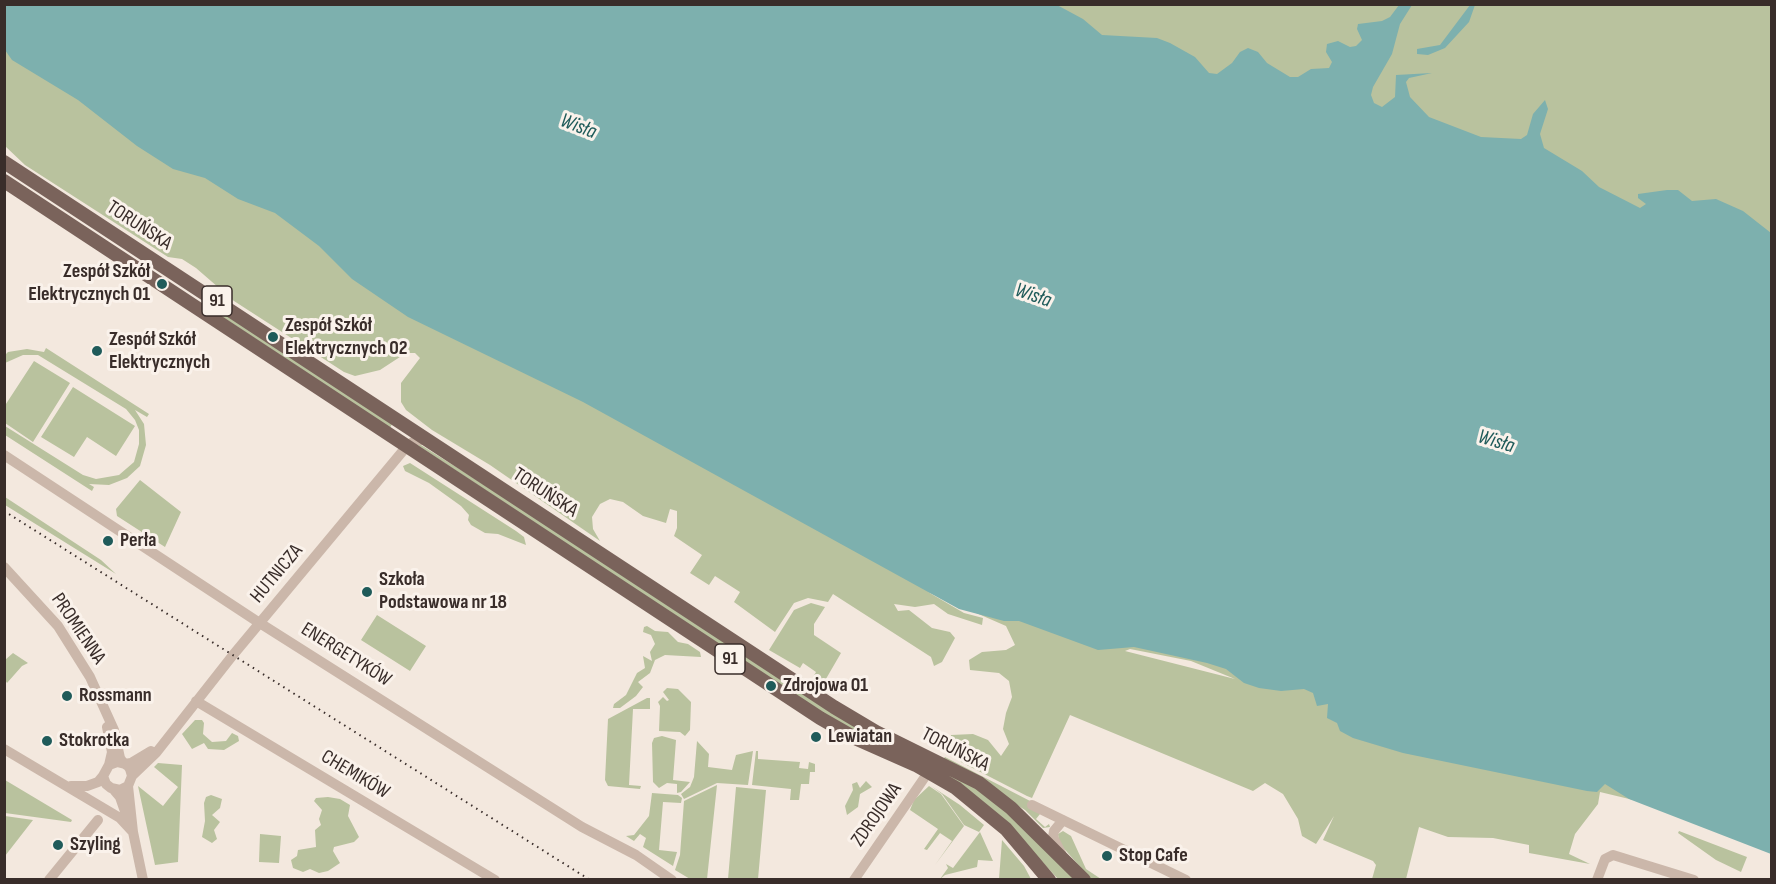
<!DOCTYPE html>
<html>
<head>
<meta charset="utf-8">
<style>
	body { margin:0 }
	#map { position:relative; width:1776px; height:884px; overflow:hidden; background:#f3e8de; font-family:"Sofia Sans Condensed",sans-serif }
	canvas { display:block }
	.frame { position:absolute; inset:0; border:6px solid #392d2a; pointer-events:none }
</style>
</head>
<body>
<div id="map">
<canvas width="1776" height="884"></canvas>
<div class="frame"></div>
</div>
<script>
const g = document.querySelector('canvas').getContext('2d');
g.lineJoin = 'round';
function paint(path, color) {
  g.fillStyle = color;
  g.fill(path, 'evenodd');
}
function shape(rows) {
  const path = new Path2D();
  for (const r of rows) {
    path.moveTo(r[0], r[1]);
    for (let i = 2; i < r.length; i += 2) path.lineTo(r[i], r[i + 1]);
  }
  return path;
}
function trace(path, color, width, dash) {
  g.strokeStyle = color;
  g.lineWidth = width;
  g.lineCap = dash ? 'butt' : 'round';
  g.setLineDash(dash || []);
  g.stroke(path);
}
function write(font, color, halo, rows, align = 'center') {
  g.font = font + ' "Sofia Sans Condensed",sans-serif';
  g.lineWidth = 6;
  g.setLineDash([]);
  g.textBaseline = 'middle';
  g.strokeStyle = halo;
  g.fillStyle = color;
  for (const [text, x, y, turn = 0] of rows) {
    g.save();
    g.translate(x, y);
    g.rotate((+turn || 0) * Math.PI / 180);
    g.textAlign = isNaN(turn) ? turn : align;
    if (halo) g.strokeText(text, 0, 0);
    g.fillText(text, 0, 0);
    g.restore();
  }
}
const green = shape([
	[4,5,1771,5,1771,833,1600,792,1598,804,1575,834,1569,854,1590,864,1529,853,1529,845,1493,838,1448,837,1419,827,1406,879,1372,879,1376,865,1373,861,1323,840,1334,816,1316,844,1302,836,1298,819,1283,794,1265,783,1253,791,1070,715,1032,798,1027,796,961,762,951,749,951,735,973,734,988,740,1001,756,1009,744,1003,729,1006,713,1012,697,1009,681,999,673,970,670,969,660,982,652,1006,650,1015,645,1006,626,928,592,964,613,983,618,982,625,948,614,934,604,915,607,894,604,898,611,909,610,932,628,950,632,955,638,942,662,934,666,931,657,833,594,828,602,808,598,794,603,775,632,734,602,740,592,715,576,709,585,690,573,702,555,674,536,677,528,677,511,670,509,666,523,643,516,623,502,610,499,600,504,592,517,593,529,600,541,490,465,432,430,406,410,401,402,401,383,420,358,415,353,406,353,380,370,355,376,344,372,234,301,196,268,182,259,168,257,25,165,5,146],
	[1130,649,1191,661,1235,679,1125,651],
	[212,303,393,422,390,428,209,308],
	[46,348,149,414,147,417,135,410,144,424,146,445,140,466,127,478,109,485,89,484,94,487,92,491,5,435,5,426,83,475,96,479,119,475,134,462,139,444,139,430,135,420,126,409,38,355,23,355,5,363,5,355,8,352,27,349,44,352],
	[34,361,70,383,33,442,5,423,4,407],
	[73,387,135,426,116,456,87,437,74,457,41,437],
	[416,444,421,445,921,759,839,725],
	[410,463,516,531,524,537,526,545,498,534,485,533,471,525,468,520,469,515,461,506,429,483,405,471,403,466],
	[140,480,181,512,165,547,117,516,116,509],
	[5,497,101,560,116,574,5,505],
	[811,603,825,607,814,624,814,635,841,653,823,684,813,677,816,672,803,663,800,668,769,650,794,610],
	[377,615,426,646,410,671,361,640],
	[647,626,655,631,668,632,678,642,688,644,700,652,701,657,665,655,655,660,650,673,638,682,643,687,636,696,620,708,613,708,614,704,626,695,637,673,645,668,643,656,652,661,650,652,655,644,651,635,643,632,644,627],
	[13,653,28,663,22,666,7,683,5,680,5,660],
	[667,688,678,689,691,702,690,730,685,736,680,732,659,731,660,706,658,702,663,697,667,701,669,700,663,692],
	[647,698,650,698,650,709,633,709,629,785,641,786,640,789,608,786,605,780,608,719],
	[195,720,202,720,204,723,203,734,212,742,226,741,232,733,238,736,239,741,224,750,208,749,204,743,192,749,182,734],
	[662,736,676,740,673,780,690,782,681,792,677,793,677,784,667,783,659,788,653,782,652,743,654,738],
	[697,741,709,754,708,767,732,770,736,755,753,751,748,785,717,783,684,799,681,794,690,787,694,777],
	[756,751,758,751,758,759,800,762,799,768,808,769,809,762,815,764,815,772,810,772,809,784,801,784,799,800,790,800,791,789,752,785],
	[945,757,1032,802,1040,814,1036,819,1045,827,1049,824,1050,827,1043,828,1025,810,943,759],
	[158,763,182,765,178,862,155,865,138,786,163,806,178,787,154,767],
	[940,770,965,780,1005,809,1077,879,1058,879,1012,829],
	[5,780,72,820,71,822,5,813],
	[866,781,872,787,860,794,858,807,847,815,845,806,853,790,852,784,857,782,860,788],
	[717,785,707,879,690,879,675,870,680,855,684,801],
	[929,786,941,794,964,826,935,865,952,841,940,833,927,850,924,849,938,829,910,810,914,800],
	[931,786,960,805,984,825,979,832,964,825,942,794],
	[736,787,766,790,758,879,728,879],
	[652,793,678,795,682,798,681,803,663,802,659,850,677,852,673,866,643,847,646,838,640,834,634,841,626,836,634,835,649,816],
	[211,795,222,799,220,808,212,815,220,822,214,830,217,839,212,843,202,837,205,821,204,803,206,797],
	[328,797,340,799,350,805,348,816,359,837,354,842,334,847,333,851,340,863,328,871,319,873,310,869,303,872,293,868,291,860,297,856,298,850,316,847,315,830,321,825,319,819,322,810,314,801,316,798],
	[5,816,33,820,5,856,4,816],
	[1063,831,1071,836,1086,869,1101,879,1091,879,1059,843,1058,834],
	[1679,831,1747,857,1741,872,1716,860,1678,833],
	[980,832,993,861,978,860,977,867,945,875,940,879,948,868,946,864,953,868],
	[260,834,281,836,279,863,259,862],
	[1002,840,1024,866,1031,879,999,879]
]);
const water = shape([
	[5,4,1057,5,1083,19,1102,35,1157,38,1170,43,1195,57,1209,73,1217,74,1232,63,1240,52,1248,48,1258,52,1267,63,1290,77,1298,77,1311,69,1329,68,1332,62,1326,52,1327,44,1338,41,1350,47,1356,46,1362,40,1357,29,1358,24,1382,21,1390,17,1399,5,1412,5,1400,24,1392,54,1373,87,1371,95,1374,103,1382,107,1395,97,1396,75,1432,73,1409,78,1406,82,1410,97,1429,117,1481,137,1521,139,1527,135,1533,114,1545,100,1548,109,1540,134,1544,148,1582,171,1599,187,1640,208,1646,204,1638,198,1638,194,1667,190,1678,190,1692,201,1716,199,1743,211,1771,233,1771,854,1629,799,1605,784,1597,792,1587,791,1403,753,1353,738,1340,731,1337,723,1327,718,1328,704,1317,706,1313,693,1304,689,1281,691,1259,688,1244,683,1226,669,1207,663,1134,647,1098,650,1019,621,1004,621,959,609,583,402,408,317,352,279,319,246,275,213,238,199,205,178,173,169,137,146,78,100,12,60,5,50],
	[1470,5,1475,5,1469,22,1445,48,1428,55,1417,54,1417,49,1440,45]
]);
const minor = shape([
	[4,455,255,620,582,827,636,855,672,880],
	[4,567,58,626,90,677,114,730,120,758,122,761,125,764,128,766,130,769,132,776,128,786,120,790,111,788,106,784,103,776,109,765,117,762,125,764,131,763,151,751],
	[196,701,495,880],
	[107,727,112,752,109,765],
	[4,749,120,818,133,832],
	[132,776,156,753,233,655,407,446,416,440,429,440],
	[71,786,87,786,98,782,103,776],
	[128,786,133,832,143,880],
	[114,790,120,797,128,820],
	[1032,805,1186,880],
	[1061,853,1053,837,1054,831,1063,820],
	[49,880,98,820],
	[854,880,929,771],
	[1597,880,1605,859,1613,855,1694,880]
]);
const major = shape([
	[4,162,834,707,876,732,979,783,1011,808,1084,880],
	[4,181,820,718,855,738,916,765,956,788,1006,829,1049,880]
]);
const rail = shape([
	[4,511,590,880]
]);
const markers = [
	[162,284,6,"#1f5b5a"],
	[273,337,6,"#1f5b5a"],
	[97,351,6,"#1f5b5a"],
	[108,541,6,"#1f5b5a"],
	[367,592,6,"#1f5b5a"],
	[771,686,6,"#1f5b5a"],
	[67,696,6,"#1f5b5a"],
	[816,737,6,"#1f5b5a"],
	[47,741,6,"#1f5b5a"],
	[58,845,6,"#1f5b5a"],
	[1107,856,6,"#1f5b5a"]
];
const shields = [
	[217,301,30],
	[730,659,30]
];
const shieldNames = [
	["91",217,301],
	["91",730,659]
];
const streetNames = [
	["TORUŃSKA",139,226,33],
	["TORUŃSKA",545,493,33],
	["HUTNICZA",277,574,-50],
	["PROMIENNA",78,629,56],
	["ENERGETYKÓW",346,655,32],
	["TORUŃSKA",955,750,27],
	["CHEMIKÓW",355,775,31],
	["ZDROJOWA",877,815,-55]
];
const poiNames = [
	["Zespół Szkół",150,272,"right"],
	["Elektrycznych 01",150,295,"right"],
	["Zespół Szkół",285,326],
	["Elektrycznych 02",285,349],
	["Zespół Szkół",109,340],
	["Elektrycznych",109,363],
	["Perła",120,541],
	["Szkoła",379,580],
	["Podstawowa nr 18",379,603],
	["Zdrojowa 01",783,686],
	["Rossmann",79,696],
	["Lewiatan",828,737],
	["Stokrotka",59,741],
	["Szyling",70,845],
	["Stop Cafe",1119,856]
];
const waterNames = [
	["Wisła",578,127,21],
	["Wisła",1033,296,19],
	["Wisła",1496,442,17]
];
paint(green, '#b9c29e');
paint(water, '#7db0ae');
trace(minor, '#cbb7aa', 10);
trace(major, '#7a635b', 14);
trace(rail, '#392d2a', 2, [1.5, 4.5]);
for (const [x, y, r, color] of markers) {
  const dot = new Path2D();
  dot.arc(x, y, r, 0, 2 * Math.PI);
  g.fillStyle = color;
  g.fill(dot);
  trace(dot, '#faf2eb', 2);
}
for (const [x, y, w] of shields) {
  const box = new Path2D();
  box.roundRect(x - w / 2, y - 15, w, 30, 4.5);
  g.fillStyle = '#faf2eb';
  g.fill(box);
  trace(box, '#392d2a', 1.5);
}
write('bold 18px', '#392d2a', null, shieldNames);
write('20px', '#392d2a', '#faf2eb', streetNames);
write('bold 20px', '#392d2a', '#faf2eb', poiNames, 'left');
write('italic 21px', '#1f5b5a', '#faf2eb', waterNames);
</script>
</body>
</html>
